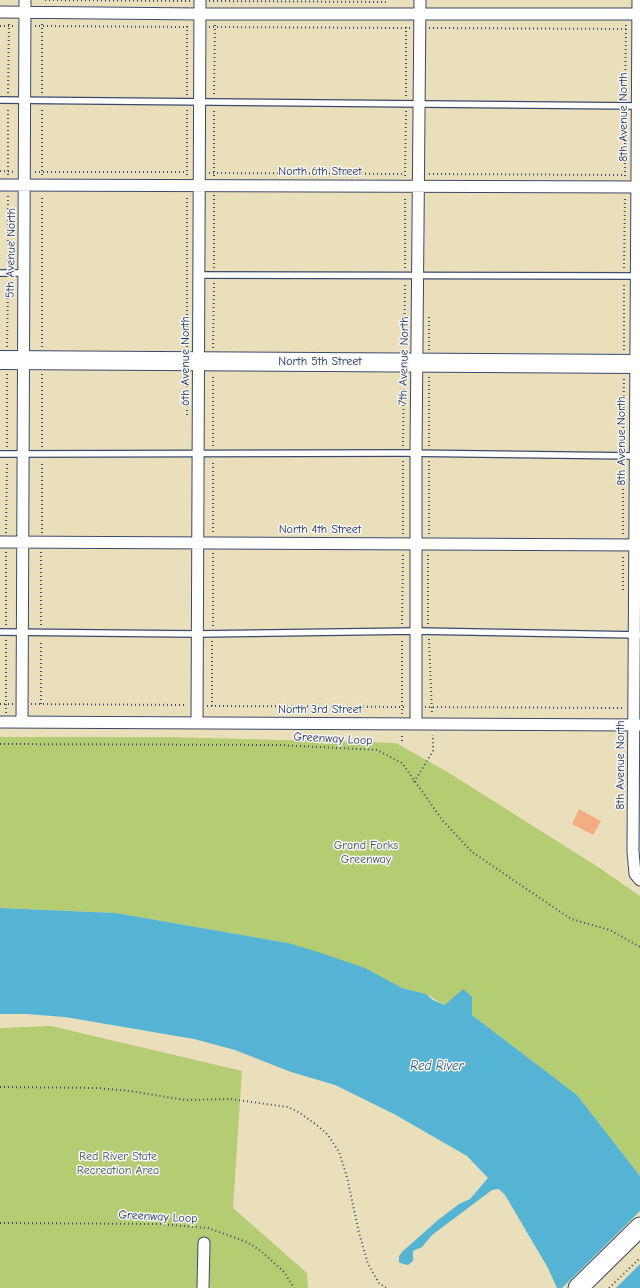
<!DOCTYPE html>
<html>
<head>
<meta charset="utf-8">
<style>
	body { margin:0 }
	canvas { display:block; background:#e9dfbb }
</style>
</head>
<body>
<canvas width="640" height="1288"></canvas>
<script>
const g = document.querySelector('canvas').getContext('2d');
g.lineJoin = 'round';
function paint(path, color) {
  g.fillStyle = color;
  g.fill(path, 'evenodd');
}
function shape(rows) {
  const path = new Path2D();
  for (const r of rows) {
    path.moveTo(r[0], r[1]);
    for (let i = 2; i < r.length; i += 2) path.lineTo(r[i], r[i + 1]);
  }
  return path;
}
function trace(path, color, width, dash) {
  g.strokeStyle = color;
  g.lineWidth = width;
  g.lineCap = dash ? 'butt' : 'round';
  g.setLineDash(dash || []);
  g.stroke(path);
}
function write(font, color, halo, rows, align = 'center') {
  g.font = font + ' "Comic Neue",sans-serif';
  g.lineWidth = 3;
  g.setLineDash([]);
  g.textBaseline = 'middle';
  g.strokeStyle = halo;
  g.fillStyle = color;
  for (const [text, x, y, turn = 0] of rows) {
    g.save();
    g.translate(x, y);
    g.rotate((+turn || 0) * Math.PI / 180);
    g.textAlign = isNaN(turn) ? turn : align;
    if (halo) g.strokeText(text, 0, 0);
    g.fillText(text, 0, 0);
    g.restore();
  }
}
const green = shape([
	[0,737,168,737,396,743,449,773,598,867,640,896,640,1176,577,1095,472,1015,472,997,445,1005,426,994,402,988,288,943,116,913,0,908],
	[51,1026,242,1071,233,1208,307,1273,308,1288,0,1288,0,1028]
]);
const water = shape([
	[0,908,116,913,288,943,318,952,365,968,402,988,426,994,433,1000,445,1005,463,989,472,997,472,1015,577,1095,640,1176,640,1288,557,1288,548,1268,505,1195,499,1189,492,1190,432,1235,422,1247,413,1251,413,1261,408,1265,403,1264,399,1262,399,1256,403,1251,438,1220,459,1204,470,1199,488,1178,467,1156,394,1114,335,1085,291,1072,235,1050,194,1039,65,1017,26,1014,0,1014]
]);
const pier = shape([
	[640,1211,640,1264,616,1288,562,1288]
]);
const building = shape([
	[579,809,601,821,593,835,572,824]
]);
const path = shape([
	[45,0,191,1],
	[209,1,389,2],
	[0,26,14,26],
	[35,26,188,27],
	[209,27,410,28],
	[429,28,626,29],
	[8,93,9,21],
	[42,93,42,22],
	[214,94,215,25],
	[187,95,187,23],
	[406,96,406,24],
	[625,98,626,24],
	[0,171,15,172],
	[35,172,187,172],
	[209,173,405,174],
	[429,174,625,175],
	[8,175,8,107],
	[42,175,42,108],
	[187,175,187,109],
	[214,176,214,109],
	[405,176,406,110],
	[625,176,625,112],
	[8,265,8,195],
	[214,268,214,195],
	[405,268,405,196],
	[624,268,625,196],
	[7,347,8,279],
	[42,347,42,196],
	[187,347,187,195],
	[213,348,214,283],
	[404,350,405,282],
	[429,350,429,317],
	[624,350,624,282],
	[187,415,187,375],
	[213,446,213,375],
	[403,446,404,376],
	[429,446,429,377],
	[7,447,7,373],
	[42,447,42,374],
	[623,448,624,376],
	[213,532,213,461],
	[6,533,7,461],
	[42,533,42,462],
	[403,534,403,460],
	[429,534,429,461],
	[623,534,623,462],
	[623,590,623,554],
	[402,624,403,554],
	[428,624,428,555],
	[6,625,6,551],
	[41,625,41,552],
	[213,626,213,553],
	[429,639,432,714],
	[0,704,13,704],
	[31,704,187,705],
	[41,704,41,640],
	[207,706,407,707],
	[212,706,212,641],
	[425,707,625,708],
	[6,713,6,639],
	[402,714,402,638],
	[402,741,402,734],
	[0,744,280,745,377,750,402,763,443,821,472,852,571,919,610,930,640,947],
	[414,782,433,751,433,735],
	[0,1087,97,1088,130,1091,185,1100,230,1099,288,1107,300,1113,318,1126,328,1135,339,1152,347,1177,359,1233,368,1264,379,1283,386,1288],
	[0,1223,160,1224,208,1228,247,1242,261,1251,284,1272,294,1288],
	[609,1288,640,1258]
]);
const service = shape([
	[0,100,638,106],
	[0,273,24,273],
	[199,275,638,276],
	[0,454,403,453,636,456],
	[0,632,197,634,416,631,640,635]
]);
const minor = shape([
	[638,0,633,851,635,874,640,880],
	[0,12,200,14,638,14],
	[0,185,640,187],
	[0,542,640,545],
	[0,722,640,725],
	[22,722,25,0],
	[197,722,200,0],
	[416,723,416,453,420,0],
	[203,1288,204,1243]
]);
const primary = shape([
	[0,360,640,364]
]);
const trunk = shape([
	[578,1288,640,1227]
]);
const streetNames = [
	["8th Avenue North",624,117,-90],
	["North 6th Street",320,172],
	["5th Avenue North",11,253,-89],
	["6th Avenue North",186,361,-90],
	["7th Avenue North",404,361,-89],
	["North 5th Street",320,362],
	["8th Avenue North",622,441,-90],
	["North 4th Street",320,530],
	["North 3rd Street",320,710],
	["Greenway Loop",333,739,3],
	["8th Avenue North",621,765,-90],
	["Greenway Loop",158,1217,3]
];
const parkNames = [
	["Grand Forks",366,846],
	["Greenway",366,860],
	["Red River State",118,1157],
	["Recreation Area",118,1171]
];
const waterNames = [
	["Red River",437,1066]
];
paint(green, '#b4cc72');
paint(water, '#55b4d3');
paint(pier, '#e9dfbb');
paint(building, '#f4ad83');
trace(service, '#3a496c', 8);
trace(minor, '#3a496c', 13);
trace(primary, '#3a496c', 20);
trace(trunk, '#3a496c', 21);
trace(path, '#3a496c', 2, [1, 3]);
trace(service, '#fff', 5.5);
trace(minor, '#fff', 11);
trace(primary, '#fff', 18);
trace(trunk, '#fff', 19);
write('12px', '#1b2f5e', '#f6f6f2', streetNames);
write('12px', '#415663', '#f6f6f2', parkNames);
write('italic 13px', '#2c5781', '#f6f6f2', waterNames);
</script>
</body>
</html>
